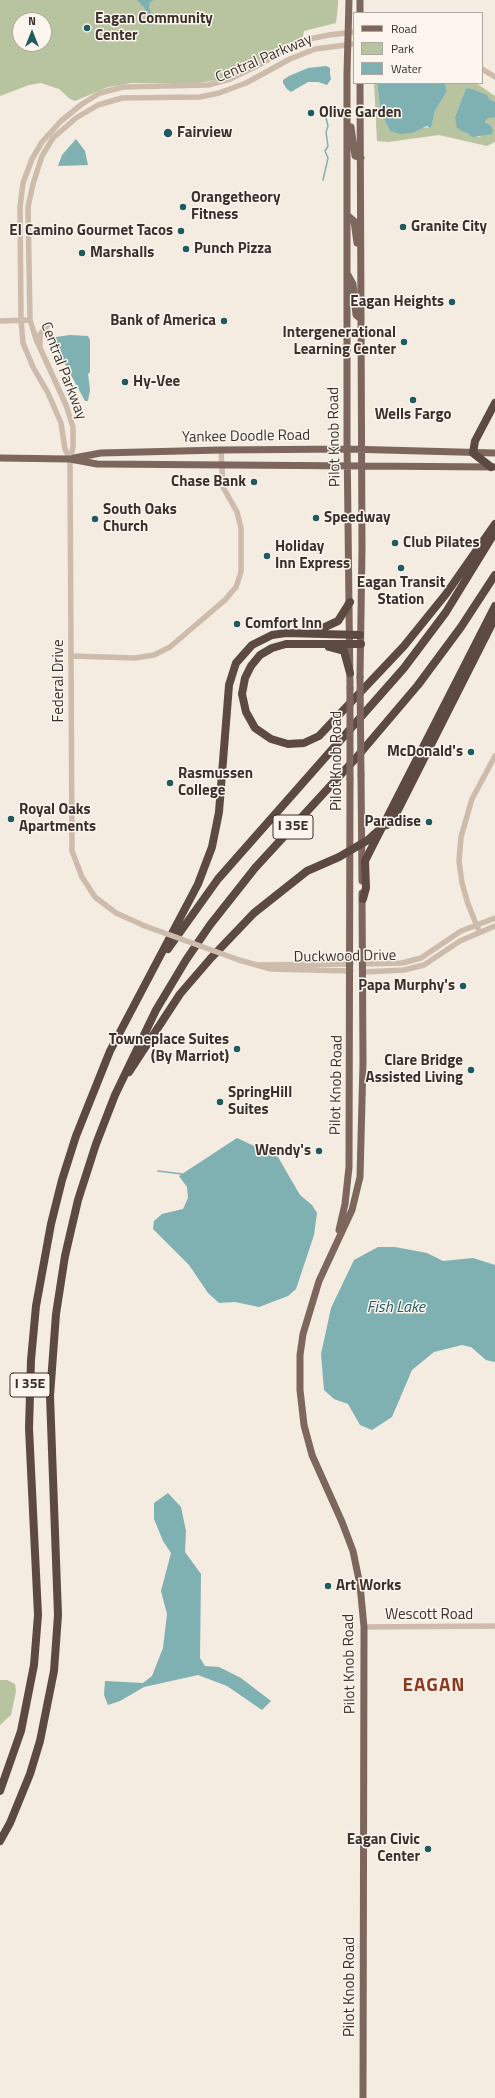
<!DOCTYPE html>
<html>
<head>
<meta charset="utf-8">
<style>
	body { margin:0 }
	#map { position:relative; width:495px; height:2098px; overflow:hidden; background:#f4ebe1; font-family:"Titillium Web",sans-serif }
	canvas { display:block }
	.legend { position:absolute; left:353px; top:12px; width:130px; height:72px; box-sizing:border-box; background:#fbf5ee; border:1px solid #aea6a0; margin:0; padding:5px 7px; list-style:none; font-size:12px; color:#3b302b }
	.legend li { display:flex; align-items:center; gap:8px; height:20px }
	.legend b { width:20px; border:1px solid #aea6a0 }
	.north { position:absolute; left:12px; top:12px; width:40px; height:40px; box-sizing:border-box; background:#fbf5ee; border:1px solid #aea6a0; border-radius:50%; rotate:0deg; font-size:11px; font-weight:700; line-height:16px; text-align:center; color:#3b302b }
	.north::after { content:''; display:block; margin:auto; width:14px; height:18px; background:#1f5a5e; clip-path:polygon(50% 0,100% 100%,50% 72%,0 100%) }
</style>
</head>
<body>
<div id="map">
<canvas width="495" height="2098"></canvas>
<ul class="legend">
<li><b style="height:5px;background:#7d675c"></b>Road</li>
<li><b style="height:11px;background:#b8c4a0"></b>Park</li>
<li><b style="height:11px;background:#7fb0b2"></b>Water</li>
</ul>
<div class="north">N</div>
</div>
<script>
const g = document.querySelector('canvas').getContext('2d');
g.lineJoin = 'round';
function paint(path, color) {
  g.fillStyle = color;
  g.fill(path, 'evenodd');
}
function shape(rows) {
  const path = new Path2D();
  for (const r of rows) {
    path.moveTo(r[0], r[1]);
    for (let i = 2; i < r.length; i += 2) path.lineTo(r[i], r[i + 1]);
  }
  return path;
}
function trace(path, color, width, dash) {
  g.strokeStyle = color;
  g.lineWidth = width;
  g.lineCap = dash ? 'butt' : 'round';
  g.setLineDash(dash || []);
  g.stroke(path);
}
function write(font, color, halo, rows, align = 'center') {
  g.font = font + ' "Titillium Web",sans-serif';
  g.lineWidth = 3;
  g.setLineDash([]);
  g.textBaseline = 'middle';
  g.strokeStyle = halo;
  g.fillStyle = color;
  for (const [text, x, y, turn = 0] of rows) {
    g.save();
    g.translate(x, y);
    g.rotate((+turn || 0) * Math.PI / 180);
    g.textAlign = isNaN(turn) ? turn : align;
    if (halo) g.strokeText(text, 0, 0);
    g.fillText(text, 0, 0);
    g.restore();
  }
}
const green = shape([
	[0,0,338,0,338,5,336,23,304,31,303,37,286,45,241,72,221,79,199,83,131,83,108,87,75,101,70,99,59,89,41,83,29,85,0,96],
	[20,20,44,20,44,44,20,44],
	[374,83,377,83,381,114,390,131,431,127,435,111,447,91,445,83,476,83,495,96,495,102,489,99,486,95,466,88,455,117,462,130,467,134,480,137,488,125,485,123,488,117,495,117,495,142,487,146,439,135,388,142,377,141],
	[0,1680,7,1680,15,1684,16,1691,11,1715,0,1725]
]);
const water = shape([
	[137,0,154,0,150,2,149,7,153,20,151,25,148,25,146,19,146,13,144,7],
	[326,66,330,68,330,74,331,79,327,85,318,82,308,82,291,92,287,89,283,83,283,80,289,76,308,68],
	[377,83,445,83,447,91,435,111,431,128,427,126,412,133,400,134,390,131,381,114],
	[466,88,472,89,487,95,489,99,495,102,495,117,488,118,485,122,491,126,493,131,492,134,473,137,457,128,455,117],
	[76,139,85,151,88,165,58,166,62,155],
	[70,335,88,336,90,340,90,372,88,374,90,390,88,401,85,401,52,340,56,337],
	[237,1138,278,1157,300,1195,312,1205,317,1213,314,1235,296,1289,288,1296,259,1307,235,1302,219,1303,208,1293,189,1265,153,1229,154,1221,162,1214,183,1209,188,1198,187,1187,179,1176],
	[378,1247,395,1247,427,1253,443,1261,473,1258,495,1265,495,1362,486,1360,471,1347,462,1345,434,1352,412,1370,392,1417,372,1430,360,1425,348,1404,334,1399,324,1390,321,1354,331,1308,354,1260],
	[168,1493,181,1507,186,1531,185,1552,201,1574,200,1658,205,1666,219,1667,241,1678,271,1701,262,1710,227,1686,198,1675,144,1687,120,1701,108,1705,104,1695,105,1681,143,1683,152,1676,163,1648,167,1614,161,1591,171,1553,163,1541,154,1519,154,1503]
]);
const stream = shape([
	[323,180,328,158,325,151,328,146,326,132,328,126,325,114],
	[158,1171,182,1174]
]);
const minor = shape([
	[482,69,495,77],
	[0,321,30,320],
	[40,345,40,334,49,324],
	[70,459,65,449,61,423,48,393,33,367,23,343,21,320,20,207,23,183,32,159,42,142,61,121,82,104,100,93,123,87,208,85,230,79,261,64,299,41,329,35,354,32],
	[71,656,135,658,154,655,170,647,225,600,236,587,241,572,241,528,237,512,223,487,221,450],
	[145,926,116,913,95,897,82,877,72,851,70,463,73,446,73,427,66,405,36,339,30,320,28,207,33,184,42,156,53,138,76,118,98,105,122,98,200,97,219,93,246,83,290,59,315,49,354,44],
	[479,931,468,904,462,883,459,861,461,837,472,799,495,756],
	[239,960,271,969,351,971],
	[363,964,402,963,421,958,461,931,495,918],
	[259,965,351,964],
	[364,972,404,970,424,965,460,941,495,926],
	[364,1627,495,1626]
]);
const major = shape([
	[349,0,347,73,347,440,350,688],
	[360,0,360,13],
	[360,83,362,550,360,677],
	[351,127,355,156,361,158],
	[348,216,354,221,357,243],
	[348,275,353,284,356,315,361,319],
	[0,458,70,459,97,464,495,467],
	[74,458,101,453,221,450,347,449,495,453],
	[361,775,362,881],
	[362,893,363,1063,360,1177,352,1210,319,1281,303,1334,300,1355,300,1390,304,1425,312,1455,342,1522,353,1551,360,1585,364,1627,363,2098],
	[339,1230,345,1204,349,1167,350,779]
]);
const highway = shape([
	[491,467,473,453,475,441,495,403],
	[312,633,338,621,350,602],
	[361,644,286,644,272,648,260,655,251,666,245,678,242,694,246,712,255,728,271,739,288,744,304,743,319,736,404,646,446,594,495,524],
	[329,647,344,651,350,673],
	[382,826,387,825,393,820,495,618],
	[363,899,366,888,365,861,370,851,495,606],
	[168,949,218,879,404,668,446,612,495,532],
	[129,1072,180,994,211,958,254,913,307,871,339,857,368,840,380,829],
	[0,1791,21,1731,34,1665,38,1615,29,1428,31,1360,36,1306,51,1224,62,1180,76,1136,110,1051,198,884,212,847,219,812,229,685,236,663,252,645,272,635,286,633,360,635],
	[0,1841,10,1823,30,1774,40,1741,54,1671,58,1615,50,1396,56,1314,65,1256,78,1200,96,1144,115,1095,156,1010,186,960,210,925,255,868,356,758,418,685,461,627,495,575]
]);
const minorBridge = shape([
	[145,926,239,960]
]);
const majorBridge = shape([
	[360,677,361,775],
	[350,688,350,779]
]);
const markers = [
	[87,28,4,"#1f5a5e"],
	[311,113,4,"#1f5a5e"],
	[168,133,5,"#1f5a5e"],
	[183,207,4,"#1f5a5e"],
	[403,227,4,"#1f5a5e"],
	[181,231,4,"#1f5a5e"],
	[186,249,4,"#1f5a5e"],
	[82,253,4,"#1f5a5e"],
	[452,302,4,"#1f5a5e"],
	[224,321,4,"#1f5a5e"],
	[404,342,4,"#1f5a5e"],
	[125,382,4,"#1f5a5e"],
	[413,400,4,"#1f5a5e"],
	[254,482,4,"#1f5a5e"],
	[316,518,4,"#1f5a5e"],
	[95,519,4,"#1f5a5e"],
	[395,543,4,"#1f5a5e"],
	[267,556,4,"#1f5a5e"],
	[401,568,4,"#1f5a5e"],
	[237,624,4,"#1f5a5e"],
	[471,752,4,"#1f5a5e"],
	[170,783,4,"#1f5a5e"],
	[11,819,4,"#1f5a5e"],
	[429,822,4,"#1f5a5e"],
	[463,986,4,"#1f5a5e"],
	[237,1049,4,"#1f5a5e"],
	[471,1070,4,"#1f5a5e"],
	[220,1102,4,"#1f5a5e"],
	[319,1151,4,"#1f5a5e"],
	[328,1586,4,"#1f5a5e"],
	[428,1849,4,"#1f5a5e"]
];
const shields = [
	[293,827,40],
	[30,1385,40]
];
const shieldNames = [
	["I 35E",293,827],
	["I 35E",30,1385]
];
const poiNames = [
	["Eagan Community",95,19],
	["Center",95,36],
	["Olive Garden",319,113],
	["Fairview",177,133],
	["Orangetheory",191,198],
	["Fitness",191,215],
	["Granite City",411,227],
	["El Camino Gourmet Tacos",173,231,"right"],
	["Punch Pizza",194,249],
	["Marshalls",90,253],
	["Eagan Heights",444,302,"right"],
	["Bank of America",216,321,"right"],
	["Intergenerational",396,333,"right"],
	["Learning Center",396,350,"right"],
	["Hy-Vee",133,382],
	["Wells Fargo",413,415,"center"],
	["Chase Bank",246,482,"right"],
	["South Oaks",103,510],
	["Church",103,527],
	["Speedway",324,518],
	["Club Pilates",403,543],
	["Holiday",275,547],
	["Inn Express",275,564],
	["Eagan Transit",401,583,"center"],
	["Station",401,600,"center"],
	["Comfort Inn",245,624],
	["McDonald's",463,752,"right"],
	["Rasmussen",178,774],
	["College",178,791],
	["Royal Oaks",19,810],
	["Apartments",19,827],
	["Paradise",421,822,"right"],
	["Papa Murphy's",455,986,"right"],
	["Towneplace Suites",229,1040,"right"],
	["(By Marriot)",229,1057,"right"],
	["Clare Bridge",463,1061,"right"],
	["Assisted Living",463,1078,"right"],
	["SpringHill",228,1093],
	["Suites",228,1110],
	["Wendy's",311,1151,"right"],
	["Art Works",336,1586],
	["Eagan Civic",420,1840,"right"],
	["Center",420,1857,"right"]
];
const streetNames = [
	["Central Parkway",264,59,-23],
	["Central Parkway",63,371,69],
	["Yankee Doodle Road",246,437,-1],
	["Pilot Knob Road",335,437,-91],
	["Federal Drive",59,681,-90],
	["Pilot Knob Road",337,761,-90],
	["Duckwood Drive",345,957,-1],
	["Pilot Knob Road",337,1085,-89],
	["Wescott Road",429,1615],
	["Pilot Knob Road",350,1664,-91],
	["Pilot Knob Road",350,1987,-90]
];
const waterNames = [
	["Fish Lake",396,1308]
];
const districtNames = [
	["EAGAN",434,1686]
];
paint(green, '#b8c4a0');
paint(water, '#7fb0b2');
trace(stream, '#7fb0b2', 1.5);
trace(minor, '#cdbbac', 5.5);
trace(major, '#7d675c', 7);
trace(highway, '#5c4a42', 8);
trace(minorBridge, '#cdbbac', 5.5);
trace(majorBridge, '#7d675c', 7);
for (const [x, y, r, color] of markers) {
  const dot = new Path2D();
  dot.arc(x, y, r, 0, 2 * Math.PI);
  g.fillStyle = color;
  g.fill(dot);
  trace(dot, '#fbf5ee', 1.5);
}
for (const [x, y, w] of shields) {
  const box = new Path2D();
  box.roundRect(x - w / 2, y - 12, w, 24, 3);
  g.fillStyle = '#fbf5ee';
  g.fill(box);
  trace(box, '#3b302b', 1);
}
write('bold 14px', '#3b302b', null, shieldNames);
write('bold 15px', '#3b302b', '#fbf5ee', poiNames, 'left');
write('15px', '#3b302b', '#fbf5ee', streetNames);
write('italic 16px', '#1f5a5e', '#fbf5ee', waterNames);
g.letterSpacing = '1px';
write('bold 19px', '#8c3b22', '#fbf5ee', districtNames);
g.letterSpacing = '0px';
</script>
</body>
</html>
